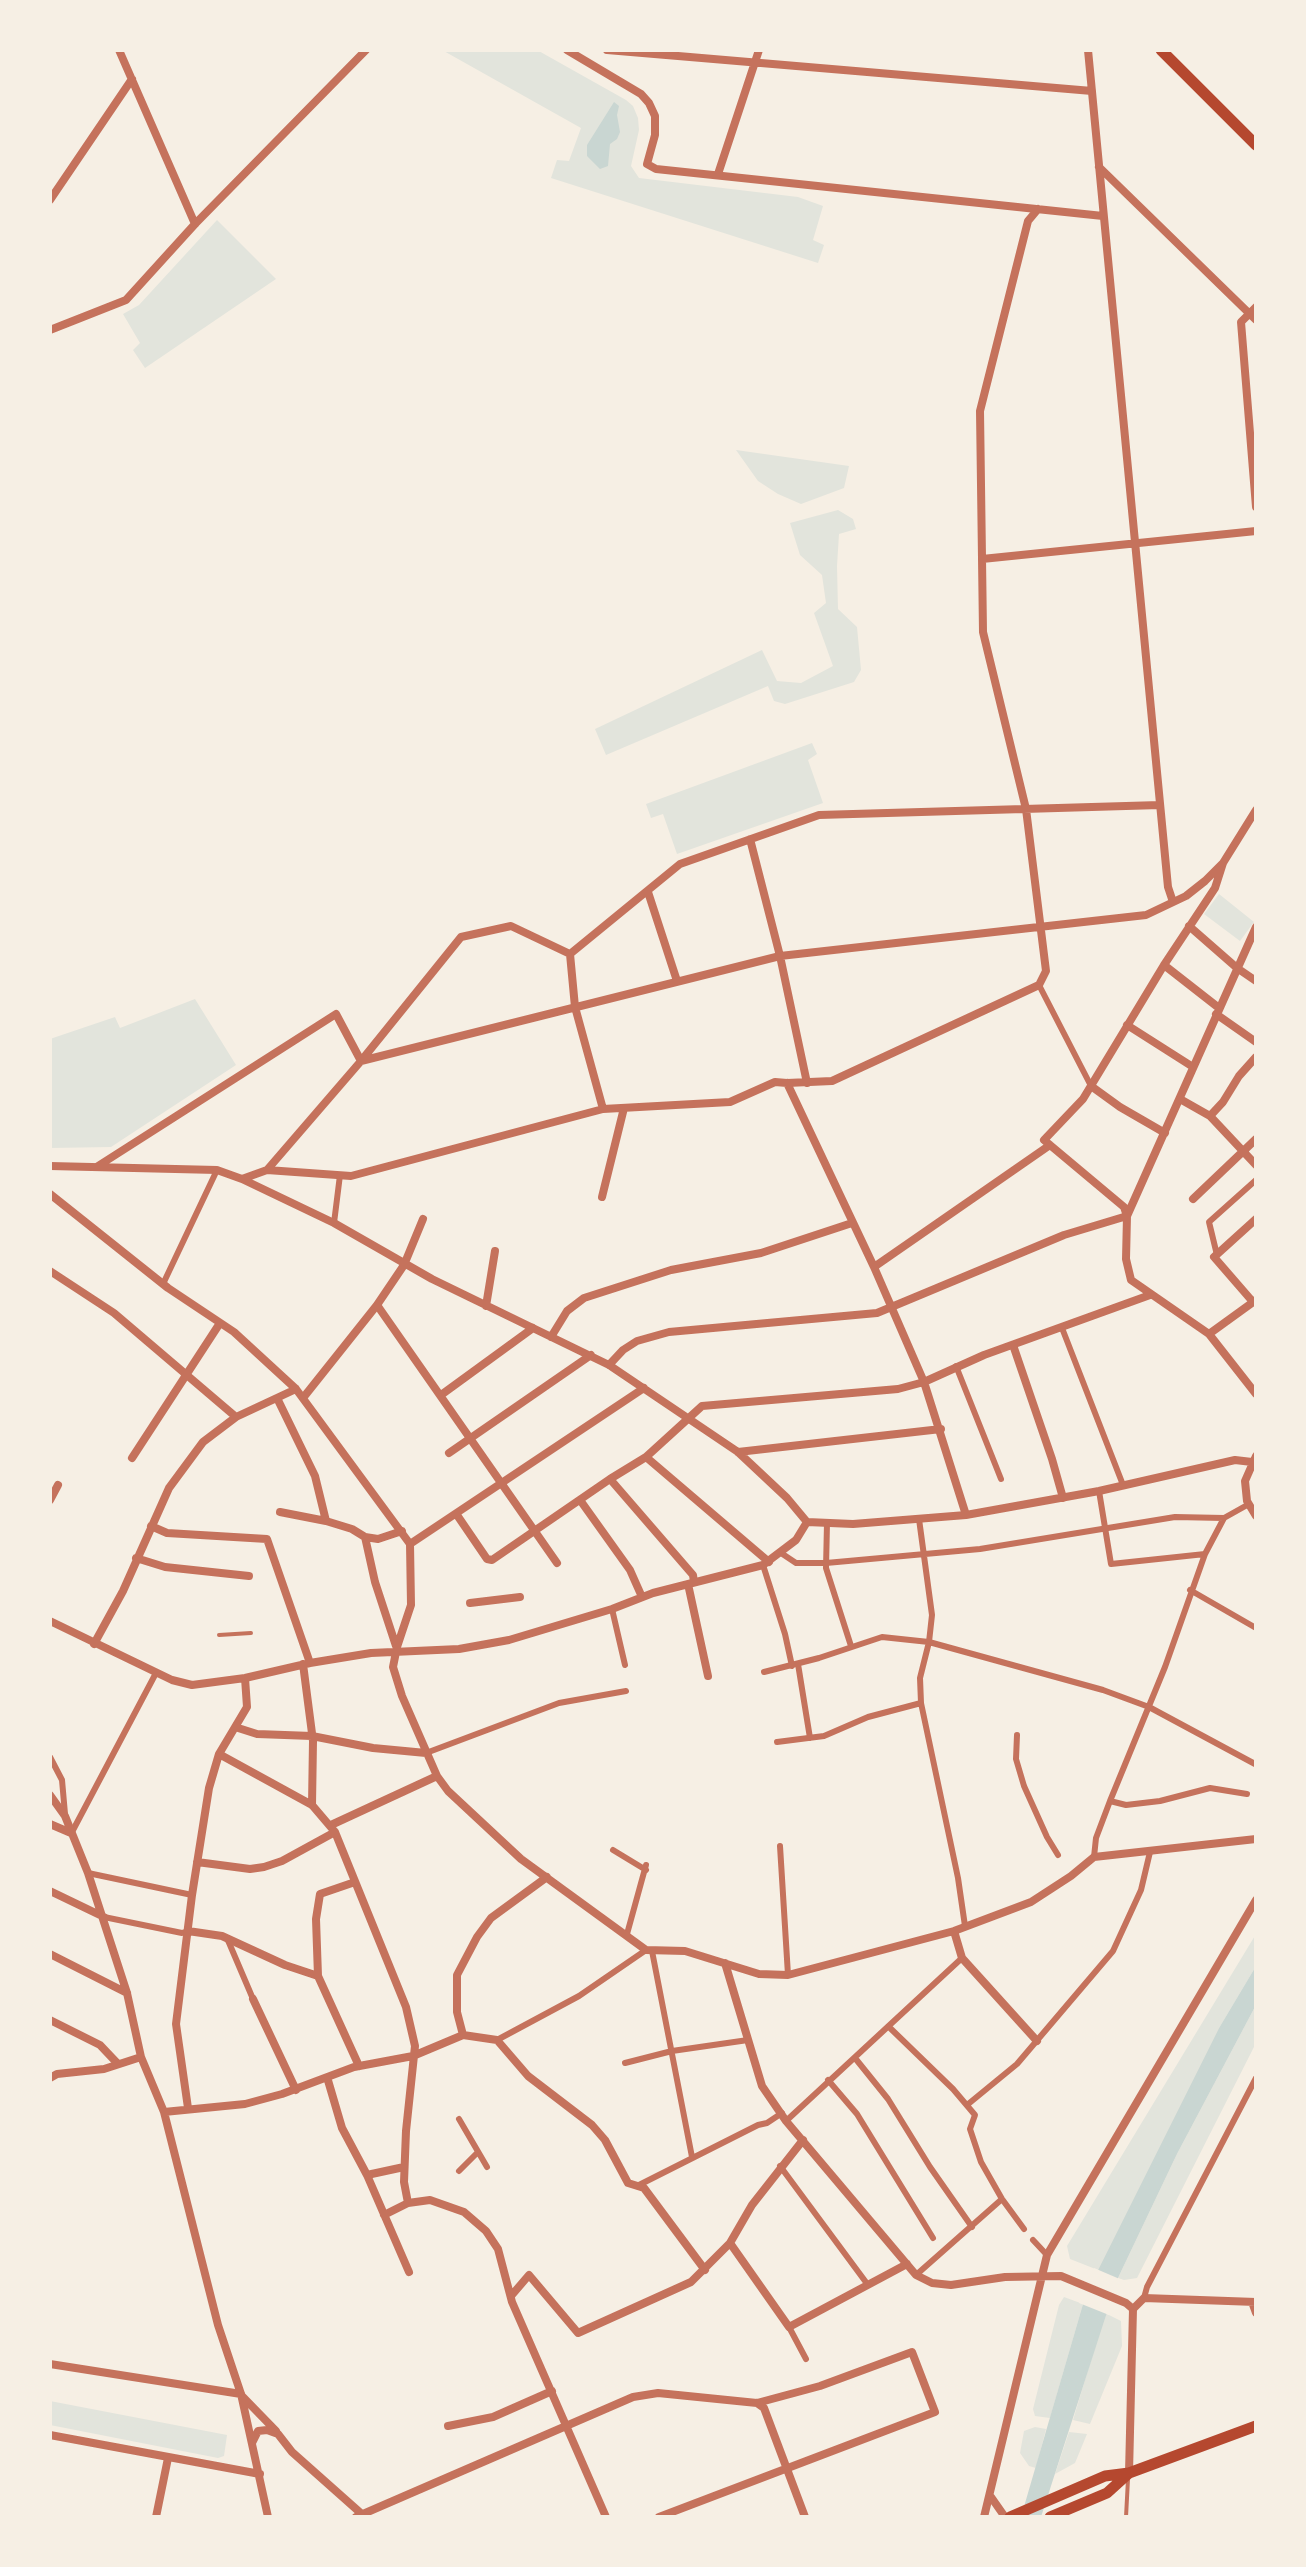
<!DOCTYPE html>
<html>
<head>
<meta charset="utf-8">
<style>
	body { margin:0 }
	#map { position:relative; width:1306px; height:2567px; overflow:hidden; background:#f6efe4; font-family:Karla,sans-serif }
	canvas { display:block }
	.frame { position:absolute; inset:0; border:52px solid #f6efe4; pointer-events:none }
</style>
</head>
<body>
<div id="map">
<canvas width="1306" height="2567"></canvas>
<div class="frame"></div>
</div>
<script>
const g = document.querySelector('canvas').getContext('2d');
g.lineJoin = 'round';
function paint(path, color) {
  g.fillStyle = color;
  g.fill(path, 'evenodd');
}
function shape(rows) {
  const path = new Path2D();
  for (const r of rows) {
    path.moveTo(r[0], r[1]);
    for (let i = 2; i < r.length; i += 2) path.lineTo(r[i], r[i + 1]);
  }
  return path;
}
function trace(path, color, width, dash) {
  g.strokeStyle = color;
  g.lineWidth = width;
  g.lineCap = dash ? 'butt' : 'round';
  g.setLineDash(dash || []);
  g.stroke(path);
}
const green = shape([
	[442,50,537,50,626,100,633,106,638,118,639,130,631,166,639,178,798,197,823,206,813,240,824,245,818,263,551,178,557,160,569,161,581,128],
	[217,220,276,279,145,368,133,350,140,343,123,314,139,305],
	[736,450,849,466,844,488,801,504,778,494,758,481],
	[838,510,853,519,856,529,839,534,837,566,838,609,857,627,861,670,854,682,785,704,774,701,768,686,606,755,595,729,762,650,777,681,801,683,833,666,814,613,826,603,822,575,800,555,790,523],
	[812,743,817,754,808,760,823,803,677,854,663,814,651,818,646,804],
	[1219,894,1254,922,1240,941,1204,914],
	[195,999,236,1065,111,1147,50,1148,50,1039,115,1017,120,1028],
	[1256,1934,1256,1966,1219,2028,1098,2270,1070,2259,1067,2246],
	[1256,2005,1256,2043,1137,2278,1124,2280,1118,2278,1177,2154],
	[1064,2297,1083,2304,1050,2418,1035,2416,1033,2409,1059,2305],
	[1105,2313,1121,2321,1122,2346,1090,2424,1073,2420],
	[50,2401,227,2435,224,2456,218,2458,50,2425],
	[1035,2427,1046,2429,1036,2468,1029,2466,1020,2453,1024,2431],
	[1069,2432,1087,2434,1075,2463,1055,2474]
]);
const water = shape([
	[614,102,619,106,617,115,620,132,617,139,610,144,608,166,600,169,587,156,587,145],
	[1256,1966,1256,2005,1177,2154,1118,2278,1041,2517,1021,2517,1083,2304,1098,2270,1219,2028]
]);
const pier = shape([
	[1094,2268,1122,2280,1109,2315,1079,2303]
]);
const service = shape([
	[219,1635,251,1633],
	[1126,2517,1128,2479]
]);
const pedestrian = shape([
	[1039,985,1091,1086],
	[334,1223,340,1175],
	[1217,1255,1209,1222,1256,1180],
	[163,1284,217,1170],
	[1062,1328,1123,1485],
	[956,1366,1001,1479],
	[1099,1491,1111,1564,1205,1554],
	[919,1519,932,1615,929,1642,920,1678,921,1703,958,1878,965,1926],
	[827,1523,826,1568,851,1646],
	[781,1553,796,1563,826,1563,980,1549,1175,1517,1224,1518],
	[763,1565,785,1634,792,1666],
	[1190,1590,1256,1628],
	[612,1609,625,1665],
	[798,1664,810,1738],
	[764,1672,819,1658,882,1637,929,1642,1103,1690,1149,1707,1255,1764],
	[1017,1735,1016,1759,1024,1786,1047,1837,1058,1855],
	[777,1742,824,1736,868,1717,921,1703],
	[426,1753,559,1703,626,1691],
	[50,1757,62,1780,65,1814],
	[1110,1801,1126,1805,1160,1801,1210,1788,1247,1794],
	[72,1832,156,1673],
	[780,1846,788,1975],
	[613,1850,646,1870],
	[1094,1857,1096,1838,1110,1801,1165,1667,1205,1554,1224,1518,1249,1504],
	[88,1873,192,1895],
	[104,1917,182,1933,188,1931],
	[627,1934,646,1865],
	[227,1938,253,1999],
	[652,1951,692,2157],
	[889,2027,953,2089,975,2115,970,2129,981,2162,1002,2199,1024,2229],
	[497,2040,579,1996,646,1950],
	[855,2058,888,2099,930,2167,972,2227],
	[625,2063,672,2051,748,2040],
	[828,2080,857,2114,933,2238],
	[967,2105,1017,2064,1113,1951,1141,1890,1150,1852],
	[459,2119,487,2167],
	[786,2121,962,1958],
	[780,2166,868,2285],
	[459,2171,477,2153],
	[637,2186,758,2125,767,2123,782,2113],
	[1033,2240,1047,2255],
	[916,2275,1002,2199],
	[1144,2298,1147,2287,1256,2078],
	[789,2327,806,2359]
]);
const minor = shape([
	[119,50,195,224],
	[567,50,641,94,649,103,655,116,655,135,647,164,656,169,1103,216],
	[607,50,1092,91],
	[1088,50,1168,887,1173,902],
	[1099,167,1256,320],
	[718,174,759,50],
	[50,200,132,79],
	[1256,307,1241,322,1256,507],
	[50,330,126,300,195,224,366,50],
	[982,559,1256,531],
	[1256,810,1223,863,1215,888,1164,965,1083,1099,1044,1140,1124,1207,1127,1216,1126,1259,1131,1280,1209,1334,1256,1394],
	[750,839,780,956,807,1083],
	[648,892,677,981],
	[1189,926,1237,968,1256,981],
	[570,954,680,864,819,815,1160,805],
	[570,954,575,1007,603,1109],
	[1164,965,1219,1008],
	[1216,1014,1256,1042],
	[1127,1025,1193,1067],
	[787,1083,874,1267,924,1382,966,1515],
	[1091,1086,1120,1107,1165,1133],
	[1180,1099,1210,1116,1256,1165],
	[1210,1116,1223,1102,1239,1076,1256,1057],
	[50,1166,217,1170,242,1179,334,1223,432,1279,609,1365,738,1452,787,1498,807,1522],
	[98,1166,336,1014,361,1061,780,956,1146,915,1186,896,1205,881,1223,863],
	[267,1170,361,1061,461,937,511,926,570,954],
	[242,1179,267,1170,351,1176,603,1109,730,1102,775,1082,787,1083,832,1081,1039,985,1046,971,1026,809,983,632,980,411,1028,221,1038,209],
	[50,1194,168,1288,234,1332,296,1389,410,1544,411,1605,397,1647,393,1667,402,1696,437,1776,448,1791,521,1859,646,1950,685,1951,759,1974,788,1975,954,1931,1031,1902,1071,1876,1094,1857,1256,1839],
	[602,1197,624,1108],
	[1193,1199,1256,1139],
	[1127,1216,1256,927],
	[874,1267,1050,1145],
	[50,1271,114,1313,236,1417],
	[1253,1302,1214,1257,1256,1219],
	[377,1305,557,1563],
	[486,1306,495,1251],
	[1209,1334,1256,1300],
	[551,1337,567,1311,584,1298,671,1270,761,1253,852,1223],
	[1013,1345,1052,1459,1063,1498],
	[609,1365,623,1350,637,1341,669,1332,877,1313,1064,1235,1127,1216],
	[441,1395,533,1328],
	[277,1398,315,1476,326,1521],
	[303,1398,377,1305,404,1265,423,1219],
	[738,1452,941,1429],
	[449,1453,591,1355],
	[1256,1456,1245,1481,1247,1501,1256,1516],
	[646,1457,769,1562],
	[132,1458,220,1323],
	[610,1479,693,1575,694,1582],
	[50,1500,58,1485],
	[580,1500,630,1570,642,1597],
	[280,1512,326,1521,352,1529,365,1537,375,1582,396,1646],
	[457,1515,487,1559,492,1560,610,1479,646,1457,702,1406,898,1389,924,1382,984,1355,1150,1295],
	[807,1522,853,1524,966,1515,1099,1491,1235,1460,1252,1462],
	[151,1526,167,1533,267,1539,310,1663],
	[365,1537,378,1539,402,1531],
	[410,1544,644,1388],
	[136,1558,165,1567,249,1576],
	[688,1584,708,1676],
	[470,1603,520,1597],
	[50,1621,172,1680,192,1685,245,1678,310,1663,371,1653,459,1649,509,1640,612,1609,653,1593,763,1565,796,1540,807,1522],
	[94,1644,123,1591,169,1488,203,1442,236,1417,296,1389],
	[303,1664,313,1741,312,1805],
	[235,1727,257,1734,312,1736,373,1748,426,1753],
	[219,1754,312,1805,335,1832,406,2007,415,2046,406,2131,404,2182,408,2203],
	[50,1795,65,1816,88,1873,127,1993,141,2057,164,2112,218,2325,241,2394,268,2517],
	[50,1824,71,1833],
	[331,1825,437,1776],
	[197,1862,250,1869,264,1867,282,1861,335,1832],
	[355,1882,320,1894,316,1919,318,1976,359,2066],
	[50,1891,104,1917],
	[188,1931,222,1936,285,1965,318,1976],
	[954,1931,962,1958,1037,2041],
	[50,1954,127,1993],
	[725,1963,762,2086,786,2121,916,2275,932,2283,951,2285,1005,2277,1061,2276,1126,2303,1133,2309,1129,2473],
	[253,1999,296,2090],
	[50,2020,100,2045,118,2064],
	[463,2035,457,2012,457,1975,477,1937,491,1918,547,1877],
	[327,2077,342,2128,367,2175,409,2272],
	[50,2078,57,2074,104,2069,141,2057],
	[188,2108,176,2024,192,1895,209,1788,219,1754,247,1707,245,1678],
	[164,2112,245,2104,282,2094,354,2067,413,2056,463,2035,497,2040,528,2076,592,2125,605,2140,628,2183,644,2188,705,2270],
	[367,2175,404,2167],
	[384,2215,408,2203,430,2200,464,2212,486,2231,498,2249,512,2302,606,2517],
	[730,2243,789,2327,907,2264],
	[511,2296,529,2275,578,2333,691,2282,730,2243,752,2205,803,2140],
	[1252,2302,1256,2313],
	[1133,2309,1144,2298,1256,2302],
	[50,2364,241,2394],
	[241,2395,276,2431],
	[757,2403,764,2408,805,2517],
	[448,2426,493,2417,552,2391],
	[50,2435,260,2474],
	[252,2443,258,2431,267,2430,278,2434,292,2452,364,2516],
	[991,2497,1005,2517],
	[156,2517,168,2458],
	[356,2517,633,2397,658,2393,757,2403,820,2386,912,2352,935,2412,659,2517],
	[984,2517,1047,2255,1256,1900]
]);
const secondary = shape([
	[1161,50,1256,145],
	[1010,2517,1105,2476,1129,2473,1256,2426],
	[1050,2517,1107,2493,1128,2474]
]);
paint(green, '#e2e4dc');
paint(water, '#c9d6d2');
paint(pier, '#f6efe4');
trace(service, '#c5725c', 4);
trace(pedestrian, '#c5725c', 6);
trace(minor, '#c5725c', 8);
trace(secondary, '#b5482f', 11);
</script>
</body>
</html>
